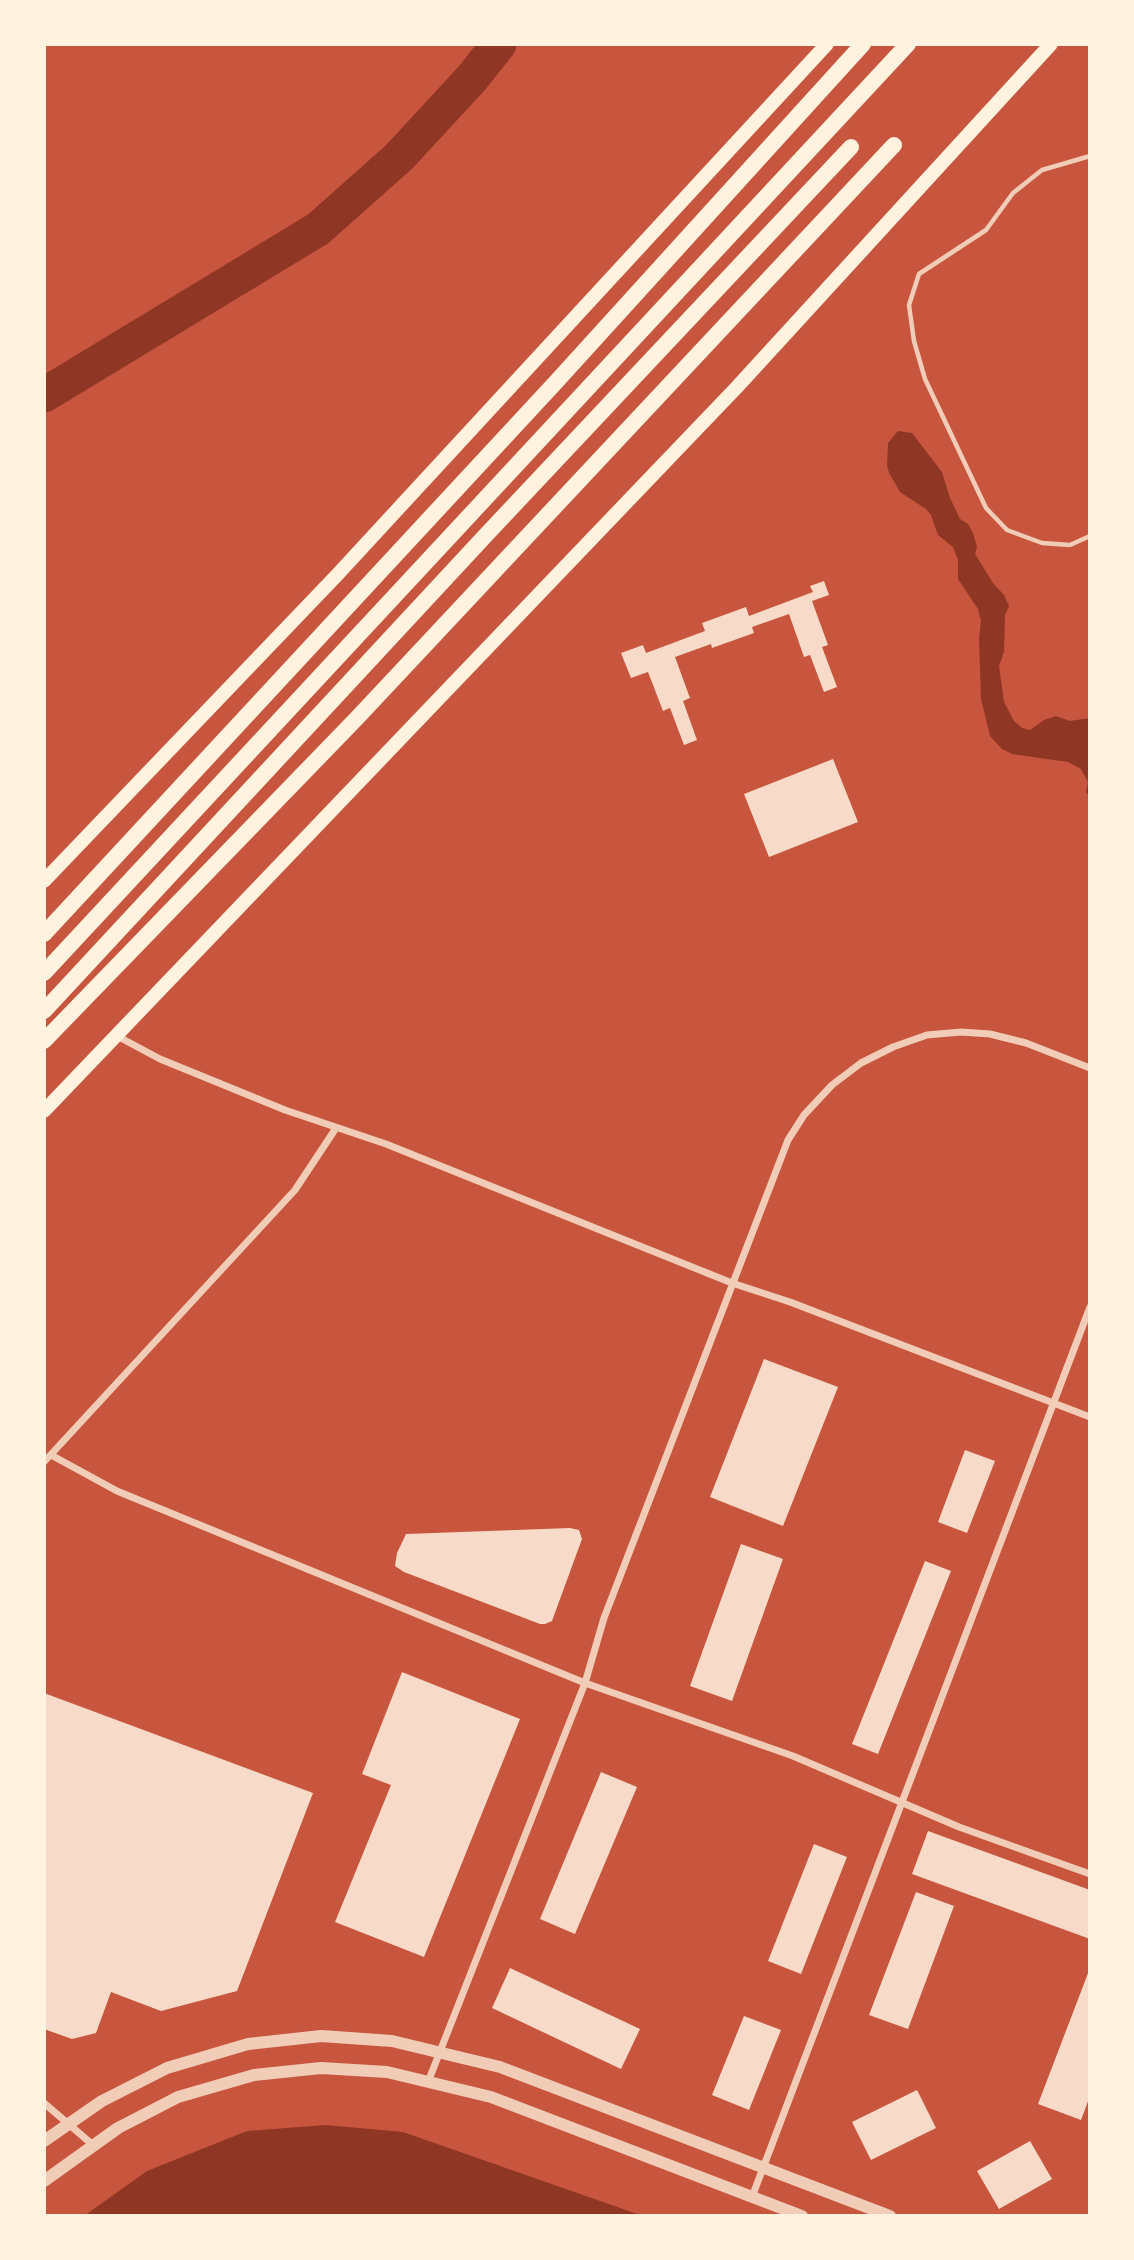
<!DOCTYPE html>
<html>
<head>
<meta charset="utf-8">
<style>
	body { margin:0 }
	#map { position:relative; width:1134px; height:2260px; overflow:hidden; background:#c8553d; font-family:"Exo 2",sans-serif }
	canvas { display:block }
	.frame { position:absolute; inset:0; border:46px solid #fff3e0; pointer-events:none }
</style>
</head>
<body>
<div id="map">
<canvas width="1134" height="2260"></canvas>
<div class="frame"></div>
</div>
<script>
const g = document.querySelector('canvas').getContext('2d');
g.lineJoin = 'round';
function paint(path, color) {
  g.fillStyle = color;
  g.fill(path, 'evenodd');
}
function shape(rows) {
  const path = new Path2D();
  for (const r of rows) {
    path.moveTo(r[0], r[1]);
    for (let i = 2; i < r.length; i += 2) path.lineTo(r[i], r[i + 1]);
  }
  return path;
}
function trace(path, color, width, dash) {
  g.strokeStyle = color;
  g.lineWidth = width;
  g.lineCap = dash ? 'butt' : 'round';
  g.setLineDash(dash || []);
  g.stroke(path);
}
const water = shape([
	[898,431,912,433,942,472,950,498,960,519,968,524,973,533,977,547,975,554,993,583,1004,595,1009,606,1005,615,1004,652,999,666,1004,702,1014,721,1022,728,1030,730,1044,720,1056,716,1070,721,1090,718,1090,797,1086,792,1088,782,1081,769,1068,762,1012,754,1002,749,990,736,981,699,979,639,981,621,978,609,958,579,958,560,953,547,938,535,931,515,926,509,900,492,889,473,887,465,888,443],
	[326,2125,403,2132,643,2216,84,2216,147,2171,247,2131]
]);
const river = shape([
	[44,395,318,229,399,157,472,78,499,44]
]);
const building = shape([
	[824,581,829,595,812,601,828,645,822,647,837,687,824,692,810,655,804,657,789,614,752,627,754,633,712,648,711,644,675,657,690,698,683,701,697,740,684,745,670,708,663,711,648,672,631,678,621,653,643,645,646,653,705,631,702,623,746,607,749,616,813,592,810,586],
	[833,759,858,822,769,857,744,794],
	[764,1359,838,1387,783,1526,710,1497],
	[965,1450,995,1461,967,1533,938,1522],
	[570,1528,579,1530,582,1539,552,1621,545,1624,540,1624,404,1572,395,1566,397,1553,406,1534],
	[741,1544,783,1559,732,1701,690,1686],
	[925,1561,951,1571,878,1754,852,1744],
	[402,1672,520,1719,424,1957,335,1922,391,1785,362,1774],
	[44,1693,313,1793,237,1991,161,2011,111,1992,96,2033,72,2039,44,2029],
	[601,1772,637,1787,575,1934,540,1919],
	[928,1831,1090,1890,1090,1939,912,1874],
	[814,1844,847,1857,801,1974,768,1961],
	[916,1892,954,1906,908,2029,869,2015],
	[510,1968,640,2029,621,2069,492,2008],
	[1090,1968,1090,2096,1081,2120,1038,2104],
	[744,2016,781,2030,749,2110,712,2095],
	[917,2090,936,2128,871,2160,852,2122],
	[1030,2141,1052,2179,999,2209,977,2171]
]);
const service = shape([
	[1090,156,1042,170,1013,193,986,230,919,274,909,305,914,341,925,379,986,508,1007,530,1042,543,1070,545,1090,536]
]);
const minor = shape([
	[117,1036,160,1059,285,1110,386,1144,732,1283,790,1302,1090,1417],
	[51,1455,117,1491,585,1683,793,1756,959,1827,1090,1874],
	[44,1462,295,1190,336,1128],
	[428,2082,585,1683,604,1618,788,1140,804,1115,832,1085,861,1063,893,1047,927,1035,961,1032,990,1034,1026,1043,1090,1068],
	[44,2103,93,2145],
	[752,2197,1090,1307]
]);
const tertiary = shape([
	[44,2141,102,2101,167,2068,248,2044,321,2036,392,2041,500,2067,890,2216],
	[44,2181,118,2128,178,2097,254,2075,321,2068,387,2072,491,2097,802,2216]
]);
const primary = shape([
	[44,881,337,575,827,44],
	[44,1111,737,387,1051,44]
]);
const trunk = shape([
	[44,934,556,382,863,44],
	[44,973,908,44],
	[44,1011,485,536,851,147],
	[44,1041,357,718,894,145]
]);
paint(water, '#8f3625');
trace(river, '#8f3625', 35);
paint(building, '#f7dbc8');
trace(service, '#f1ccb7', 4.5);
trace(minor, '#f1ccb7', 7);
trace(tertiary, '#f1ccb7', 12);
trace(primary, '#fff3e0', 14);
trace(trunk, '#fff3e0', 16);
</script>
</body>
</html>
